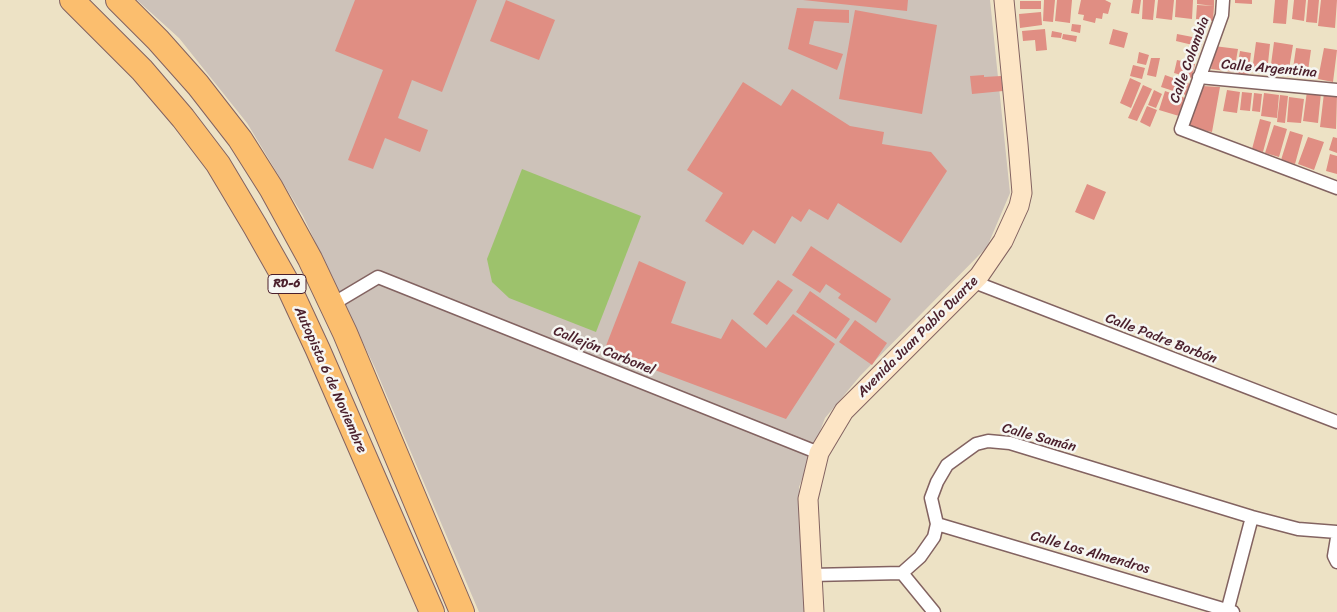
<!DOCTYPE html>
<html>
<head>
<meta charset="utf-8">
<style>
	body { margin:0 }
	canvas { display:block; background:#ede2c5 }
</style>
</head>
<body>
<canvas width="1337" height="612"></canvas>
<script>
const g = document.querySelector('canvas').getContext('2d');
g.lineJoin = 'round';
function paint(path, color) {
  g.fillStyle = color;
  g.fill(path, 'evenodd');
}
function shape(rows) {
  const path = new Path2D();
  for (const r of rows) {
    path.moveTo(r[0], r[1]);
    for (let i = 2; i < r.length; i += 2) path.lineTo(r[i], r[i + 1]);
  }
  return path;
}
function trace(path, color, width, dash) {
  g.strokeStyle = color;
  g.lineWidth = width;
  g.lineCap = dash ? 'butt' : 'round';
  g.setLineDash(dash || []);
  g.stroke(path);
}
function write(font, color, halo, rows, align = 'center') {
  g.font = font + ' Sriracha,sans-serif';
  g.lineWidth = 5;
  g.setLineDash([]);
  g.textBaseline = 'middle';
  g.strokeStyle = halo;
  g.fillStyle = color;
  for (const [text, x, y, turn = 0] of rows) {
    g.save();
    g.translate(x, y);
    g.rotate((+turn || 0) * Math.PI / 180);
    g.textAlign = isNaN(turn) ? turn : align;
    if (halo) g.strokeText(text, 0, 0);
    g.fillText(text, 0, 0);
    g.restore();
  }
}
const industrial = shape([
	[137,0,990,0,1010,193,987,247,860,376,825,418,799,487,809,612,479,612,375,368,303,216,247,123,179,38]
]);
const green = shape([
	[522,169,641,216,596,332,509,298,492,282,487,259]
]);
const building = shape([
	[355,0,477,0,442,92,412,80,398,118,428,130,420,152,385,138,373,169,348,160,383,70,335,51],
	[506,0,555,20,539,60,490,41],
	[803,0,908,0,907,11],
	[1044,0,1055,0,1053,22,1043,21],
	[1057,0,1072,0,1070,23,1055,21],
	[1081,0,1105,0,1111,3,1108,14,1103,13,1102,19,1096,18,1095,23,1083,20,1084,15,1078,14],
	[1133,0,1141,0,1139,14,1131,13],
	[1143,0,1155,0,1153,20,1142,19],
	[1158,0,1174,0,1172,20,1156,18],
	[1176,0,1193,0,1192,19,1175,17],
	[1197,0,1214,0,1214,6,1197,4],
	[1235,0,1252,0,1252,4,1235,3],
	[1275,0,1288,0,1286,24,1273,23],
	[1294,0,1306,0,1304,21,1292,19],
	[1308,0,1319,0,1317,23,1306,22],
	[1321,0,1337,0,1335,28,1318,26],
	[1020,1,1041,1,1041,9,1020,9],
	[1197,5,1214,6,1213,21,1196,19],
	[797,8,849,10,849,23,814,21,809,44,843,54,837,70,788,49],
	[855,10,937,25,922,114,839,99],
	[1041,12,1042,25,1020,28,1019,14],
	[1072,24,1081,25,1080,33,1071,31],
	[1045,29,1047,50,1036,51,1035,40,1023,41,1022,31],
	[1113,29,1128,33,1124,48,1109,44],
	[1052,31,1062,33,1061,38,1051,37],
	[1063,34,1077,36,1076,42,1062,39],
	[1177,34,1203,39,1201,47,1176,41],
	[1256,42,1270,44,1267,73,1252,71],
	[1274,42,1293,45,1288,75,1270,72],
	[1214,46,1238,49,1234,72,1211,69],
	[1296,48,1311,50,1307,78,1292,75],
	[1324,48,1337,50,1333,82,1318,79],
	[1240,51,1251,53,1248,77,1236,75],
	[1139,52,1149,55,1146,65,1137,63],
	[1151,58,1160,58,1156,77,1147,75],
	[1177,60,1195,64,1192,78,1174,73],
	[1133,65,1145,68,1142,79,1130,76],
	[984,75,984,77,1001,76,1003,91,972,94,970,76],
	[1165,75,1190,84,1186,95,1161,87],
	[1130,78,1141,83,1131,108,1120,103],
	[743,82,781,106,792,89,850,126,884,132,882,144,931,152,947,171,901,243,838,203,828,220,809,209,801,222,792,216,775,244,753,230,743,245,705,221,723,193,687,170],
	[1143,85,1152,89,1137,121,1128,118],
	[1202,86,1220,87,1212,132,1189,127],
	[1154,90,1162,94,1156,108,1148,105],
	[1227,90,1240,92,1237,113,1223,111],
	[1165,91,1185,98,1179,116,1159,110],
	[1307,91,1321,93,1318,123,1303,121],
	[1242,92,1252,93,1250,111,1240,110],
	[1254,93,1262,94,1260,112,1252,111],
	[1264,93,1279,95,1277,118,1261,116],
	[1324,93,1337,95,1336,129,1320,127],
	[1280,95,1288,96,1285,123,1277,122],
	[1289,97,1304,99,1301,123,1287,122],
	[1147,106,1157,110,1150,127,1140,122],
	[1260,119,1271,122,1263,152,1252,149],
	[1274,125,1287,129,1279,157,1265,153],
	[1290,131,1303,135,1295,164,1281,160],
	[1308,137,1324,142,1314,170,1298,164],
	[1333,137,1337,138,1337,153,1329,150],
	[1330,154,1337,156,1337,174,1326,171],
	[1087,184,1106,192,1094,220,1075,212],
	[811,246,891,299,876,323,838,298,841,294,826,284,820,293,792,275],
	[639,261,686,282,671,323,721,339,732,319,766,348,793,314,835,344,786,419,604,351],
	[778,280,793,290,767,325,753,314],
	[810,291,850,319,836,339,796,312],
	[855,320,887,343,872,365,839,342]
]);
const street = shape([
	[1223,0,1222,15,1181,129,1337,188],
	[1199,77,1337,90],
	[974,282,1337,422],
	[331,305,378,277,819,453],
	[937,524,1233,612],
	[1337,538,1334,556,1337,562],
	[902,573,934,612],
	[811,575,902,573,920,557,934,537,937,524,931,498,937,482,947,465,976,444,988,441,1010,443,1252,517,1298,529,1337,532],
	[1227,612,1252,517]
]);
const secondary = shape([
	[814,612,808,499,819,453,844,411,979,276,1003,241,1019,206,1022,193,1018,144,1004,0]
]);
const highway = shape([
	[72,0,142,70,183,118,218,164,255,226,285,279,318,350,432,612],
	[118,0,158,40,198,85,240,139,271,188,310,259,345,333,462,612]
]);
const shields = [
	[287,284,38]
];
const shieldNames = [
	["RD-6",287,284]
];
const streetNames = [
	["Calle Colombia",1190,60,-70],
	["Calle Argentina",1269,69,5],
	["Avenida Juan Pablo Duarte",918,337,-45],
	["Calle Padre Borbón",1161,339,21],
	["Callejón Carbonel",604,351,22],
	["Autopista 6 de Noviembre",330,380,66],
	["Calle Samán",1039,438,15],
	["Calle Los Almendros",1090,553,16]
];
paint(industrial, '#cdc2b9');
paint(green, '#9dc26c');
paint(building, '#e08e83');
trace(street, '#836361', 15);
trace(secondary, '#836361', 21);
trace(highway, '#836361', 26);
trace(street, '#fff', 12);
trace(secondary, '#fde5c5', 19);
trace(highway, '#fbbe6e', 24);
for (const [x, y, w] of shields) {
  const box = new Path2D();
  box.roundRect(x - w / 2, y - 9.5, w, 19, 4);
  g.fillStyle = '#f6f6f2';
  g.fill(box);
  trace(box, '#4a1f2b', 1);
}
write('bold 12px', '#4a1f2b', null, shieldNames);
write('14px', '#4a1f2b', '#f6f6f2', streetNames);
</script>
</body>
</html>
